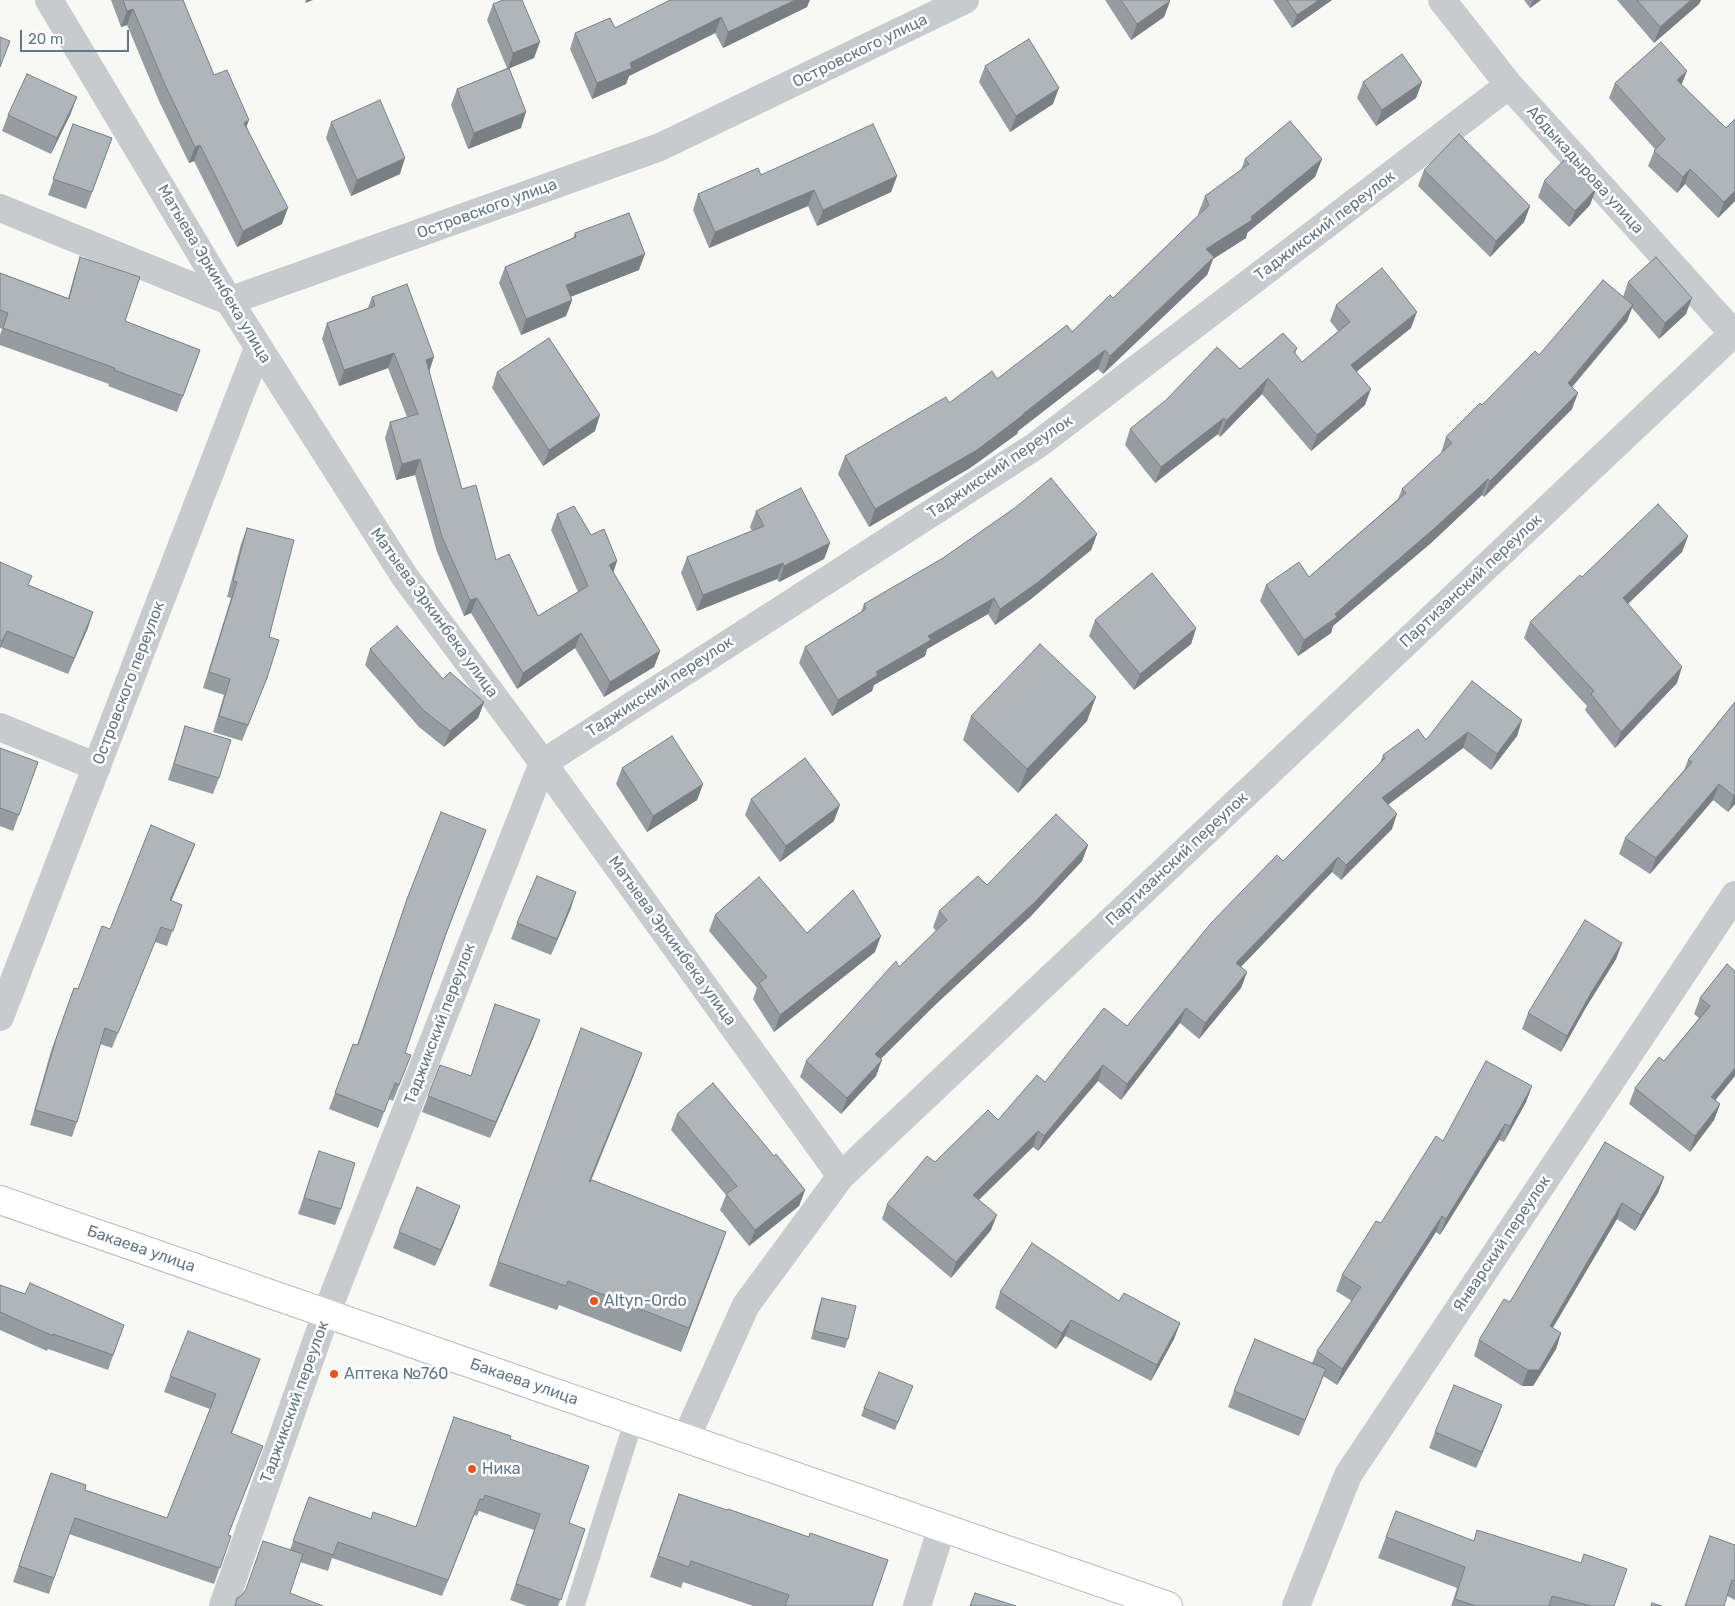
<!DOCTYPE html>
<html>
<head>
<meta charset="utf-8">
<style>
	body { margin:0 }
	#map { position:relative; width:1735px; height:1606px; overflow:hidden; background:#f8f8f4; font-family:Rubik,sans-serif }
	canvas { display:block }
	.scale { position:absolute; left:20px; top:30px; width:109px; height:22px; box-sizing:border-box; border:2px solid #657887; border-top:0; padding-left:6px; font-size:15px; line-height:18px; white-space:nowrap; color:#657887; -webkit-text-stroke:4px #fff; paint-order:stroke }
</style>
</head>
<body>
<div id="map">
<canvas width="1735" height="1606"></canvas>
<div class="scale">20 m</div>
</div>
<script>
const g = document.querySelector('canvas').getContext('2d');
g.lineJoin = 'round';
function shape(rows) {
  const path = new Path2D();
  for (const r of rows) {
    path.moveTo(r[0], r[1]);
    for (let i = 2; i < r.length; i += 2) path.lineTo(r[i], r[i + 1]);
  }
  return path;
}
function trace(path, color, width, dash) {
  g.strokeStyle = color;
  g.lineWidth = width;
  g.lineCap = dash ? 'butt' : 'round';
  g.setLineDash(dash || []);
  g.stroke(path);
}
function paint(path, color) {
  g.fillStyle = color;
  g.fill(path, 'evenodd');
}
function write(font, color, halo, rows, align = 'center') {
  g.font = font + ' Rubik,sans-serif';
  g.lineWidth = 5;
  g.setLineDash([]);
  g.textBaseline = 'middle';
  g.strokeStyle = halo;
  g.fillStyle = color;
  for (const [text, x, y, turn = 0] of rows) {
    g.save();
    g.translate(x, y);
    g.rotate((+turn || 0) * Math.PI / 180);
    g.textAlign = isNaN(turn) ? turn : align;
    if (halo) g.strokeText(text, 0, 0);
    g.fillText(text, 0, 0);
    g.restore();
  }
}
const service = shape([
	[575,1606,634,1420]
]);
const minor = shape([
	[49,0,229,301,405,577,543,763,841,1176],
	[1442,0,1509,85,1735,335],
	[0,208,229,301,660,147,965,0],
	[0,727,97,767],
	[0,1017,258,348],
	[686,1438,746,1305,841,1176,1735,332],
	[223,1606,326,1314,543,763,1037,445,1509,85],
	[917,1606,942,1527],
	[1296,1606,1348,1475,1735,895]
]);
const secondary = shape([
	[0,1200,1168,1606]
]);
const wall = shape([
	[111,0,183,0,214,75,247,127,282,224,237,247,194,161,189,163,159,101,127,25,121,27],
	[1105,0,1169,0,1170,1,1164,17,1131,40],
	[1273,0,1332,0,1292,28],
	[1524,0,1541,0,1530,8],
	[1617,0,1701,0,1699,4,1654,43],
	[493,4,534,58,509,68,521,128,468,149,451,105,457,89,507,68,487,20],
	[807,7,723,48,715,33,629,76,626,84,592,99,570,49,575,33,615,28],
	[985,66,1053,104,1010,132,979,82],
	[1363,82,1422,82,1416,98,1376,126,1357,98],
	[1615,83,1682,85,1735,201,1718,218,1685,184,1677,193,1648,166,1655,149,1609,98],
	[71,113,51,154,2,131,8,115],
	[331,122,400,174,351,196,326,138],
	[73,124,112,138,86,209,48,195],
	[1245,159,1322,159,1315,177,1247,233,1246,238,1213,259,1207,275,1103,374,1098,369,1018,431,1017,434,970,468,869,527,838,474,845,456,949,403,997,379,1072,332,1113,298,1199,215,1198,214,1205,196,1241,170],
	[1424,170,1530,206,1524,222,1490,257,1418,186],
	[761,175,897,176,891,192,817,226,808,206,709,248,693,210,698,194],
	[1544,181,1590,205,1569,227,1538,197],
	[575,233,639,270,570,297,572,300,566,316,521,335,499,283,505,267,573,238],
	[80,257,125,321,200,350,177,412,108,386,109,384,0,345,0,335,2,329,0,328,0,273,68,298,75,273],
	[1628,282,1686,314,1659,339,1632,308,1627,321,1572,387,1572,409,1484,497,1482,495,1431,543,1333,626,1331,633,1298,656,1260,601,1266,585,1309,577,1398,499,1402,489,1441,453,1446,437,1539,355,1623,297],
	[372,297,429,371,462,489,496,560,538,616,578,592,551,530,557,514,591,535,617,561,613,572,660,651,654,667,604,697,575,648,517,689,471,613,464,616,437,552,415,475,396,480,385,438,390,422,407,417,388,368,339,386,322,339,327,323,368,308],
	[1336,305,1411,328,1357,371,1365,405,1311,451,1262,394,1220,437,1218,434,1155,483,1125,445,1130,429,1240,369,1297,348,1295,354,1302,362,1338,331,1330,321],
	[497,372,595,431,543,466,492,388],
	[756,511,830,543,824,559,779,582,777,579,697,611,681,573,687,557,752,531,750,527],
	[247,528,269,637,267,678,242,741,213,732,224,695,203,688,231,598,227,597,241,544],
	[1097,534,1091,550,1031,599,995,625,988,614,927,649,925,656,874,685,872,691,832,716,799,663,805,647,861,612,864,604],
	[1688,536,1682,552,1628,604,1677,683,1615,748,1585,710,1587,706,1524,638,1530,622,1582,577],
	[0,562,29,585,93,612,68,674,1,647,0,649],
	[1095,620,1196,628,1191,644,1134,690,1089,636],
	[370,649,484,702,478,718,444,747,419,727,365,665],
	[1735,702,1735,804,1728,812,1713,800,1650,874,1619,854,1625,838,1684,770,1688,760],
	[971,716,1087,721,1018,793,963,740],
	[1522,720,1517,736,1491,770,1463,748,1388,804,1392,829,1341,880,1332,872,1241,967,1247,972,1241,988,1199,1039,1180,1023,1121,1100,1098,1081,1038,1151,1033,1147,979,1200,991,1230,951,1278,882,1219,887,1204,935,1162,998,1120,1045,1082,1127,1026,1283,861,1380,763,1383,755,1426,740],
	[185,726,219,778,213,794,168,780],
	[0,748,38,762,13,831,0,826],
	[622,768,703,784,697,800,647,832,616,784],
	[751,799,834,821,780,862,745,815],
	[486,830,444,940,405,1053,405,1071,393,1101,389,1099,378,1128,329,1109,353,1044,357,1045,407,899],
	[195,844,189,859,171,901,182,905,167,946,155,942,112,1048,100,1044,77,1122,72,1137,30,1125,51,1051,74,988,78,989,110,929],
	[1088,845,1082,861,1030,917,935,1005,881,1059,876,1076,841,1114,800,1077,806,1061,936,931,933,927,939,911,987,885],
	[571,908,551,955,511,939,517,923],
	[715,915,807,933,875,952,774,1032,753,999,757,988,709,931],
	[1622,943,1616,959,1585,1009,1561,1052,1522,1029,1528,1013],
	[1727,964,1715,1101,1720,1104,1714,1120,1690,1152,1629,1104,1635,1088,1664,1061,1699,1018,1694,1014,1700,998],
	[581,1028,642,1053,633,1077,591,1181,726,1232,681,1352,559,1305,557,1310,489,1286],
	[534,1036,490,1138,422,1112,428,1096,471,1076],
	[1532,1086,1526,1102,1504,1142,1499,1140,1440,1235,1436,1232,1337,1385,1323,1376,1299,1436,1228,1407,1234,1391,1312,1363,1317,1351,1352,1301,1336,1291,1342,1275,1443,1141],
	[677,1114,774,1156,805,1190,799,1206,749,1246,720,1210,726,1195,671,1130],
	[1605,1142,1664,1177,1658,1193,1635,1231,1617,1219,1553,1328,1561,1333,1556,1349,1533,1386,1522,1386,1474,1356,1479,1340,1510,1302],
	[319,1151,341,1209,335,1225,298,1214],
	[454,1222,435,1266,393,1248,399,1232],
	[0,1285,25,1294,124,1325,108,1370,48,1349,47,1351,0,1330],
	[1000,1292,1119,1301,1180,1323,1174,1339,1151,1381,1065,1336,1056,1349,995,1308],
	[822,1298,848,1339,845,1348,811,1339,819,1306],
	[260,1359,232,1433,257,1462,228,1535,231,1536,214,1584,69,1534,49,1594,13,1582,45,1489,85,1490,167,1518,210,1409,164,1392,170,1376],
	[913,1386,895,1430,861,1416,864,1408],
	[1502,1405,1496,1421,1476,1468,1429,1448,1435,1432],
	[510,1439,569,1523,585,1529,558,1606,527,1606,510,1600,534,1530,479,1511,477,1516,474,1515,442,1596,332,1558,328,1571,300,1562,241,1596,290,1550,309,1497,371,1519,416,1527],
	[679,1494,872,1606,753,1606,683,1582,681,1588,650,1577],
	[1386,1537,1614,1606,1451,1606,1457,1588,1378,1558],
	[1735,1545,1735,1600,1727,1596]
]);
const shadedWall = shape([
	[306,0,313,0,305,3],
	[795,0,810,0,807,7,723,48,728,32],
	[1319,0,1332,0,1292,28,1297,15],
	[1533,0,1541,0,1530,8],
	[1691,0,1701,0,1699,4,1654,43,1660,27],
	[1170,1,1164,17,1131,40,1137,24],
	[133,9,127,25,121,27,127,11],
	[721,17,715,33,629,76,626,84,592,99,597,83,630,63],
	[540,42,534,58,508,69,513,53],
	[1687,71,1681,86,1677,80],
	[1422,82,1416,98,1376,126,1382,110],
	[1059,88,1053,104,1010,132,1016,116],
	[77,97,71,113,51,154,57,138],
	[526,112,521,128,468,149,474,133],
	[249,120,243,136,244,123],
	[200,145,194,161,189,163,195,147],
	[405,158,400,174,351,196,357,180],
	[1322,159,1315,177,1247,233,1246,238,1213,259,1207,275,1103,374,1110,356,1206,249,1251,217],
	[1690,169,1685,184,1677,193,1683,177],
	[897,176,891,192,817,226,823,210],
	[1596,189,1590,205,1569,227,1575,211],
	[814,190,808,206,709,248,715,232],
	[1735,191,1735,201,1718,218,1724,202],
	[1530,206,1524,222,1490,257,1496,241],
	[288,208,282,224,237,247,243,231],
	[645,254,639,270,560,301,566,285],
	[1692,298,1686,314,1659,339,1665,323],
	[572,300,566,316,521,335,526,319],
	[1633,305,1627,321,1562,399,1568,383],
	[1417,312,1411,328,1345,381,1351,365],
	[1105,350,1098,369,1018,431,1017,434,970,468,869,527,875,509,1023,414],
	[394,353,388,368,339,386,344,370],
	[434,357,429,372,426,360],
	[1268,378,1262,394,1220,437,1226,421],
	[1371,389,1365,405,1311,451,1317,435],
	[1578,393,1572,409,1484,497,1490,481],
	[600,415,595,431,543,466,549,450],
	[1224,418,1218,434,1155,483,1161,467],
	[420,459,415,475,396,480,402,464],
	[1488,479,1482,495,1431,543,1333,626,1331,633,1298,656,1304,640,1335,614],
	[1097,534,1091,550,1031,599,995,625,1000,609],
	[1688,536,1682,552,1617,614,1623,598],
	[830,543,824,559,779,582,784,566],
	[617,561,612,576,609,565],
	[783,563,777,579,697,611,703,595],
	[477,598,471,613,464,616,470,600],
	[994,598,988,614,927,649,925,656,874,685,872,691,832,716,838,700,876,672,928,636],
	[93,612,88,628,68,674,74,658],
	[1196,628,1191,644,1134,690,1140,674],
	[7,631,0,649,2,641],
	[581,633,575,648,517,689,523,673],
	[660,651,654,667,604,697,610,682],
	[1682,667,1677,683,1615,748,1621,732],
	[1096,697,1087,721,1018,793,1027,769],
	[484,702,478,718,444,747,450,731],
	[1522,720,1517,736,1491,770,1497,754],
	[1468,732,1463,748,1376,814,1382,798],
	[703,784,697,800,647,832,653,816],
	[1719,784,1713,800,1650,874,1656,858],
	[1735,795,1735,804,1728,812,1734,796],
	[840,805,834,821,780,862,786,846],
	[1397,814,1392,829,1341,880,1346,865],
	[195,844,189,859,165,915,170,900],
	[1088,845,1082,861,1030,917,935,1005,869,1070,875,1054],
	[1338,857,1332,872,1230,978,1236,963],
	[576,892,571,908,551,955,557,939],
	[881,936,875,952,774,1032,780,1015],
	[1622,943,1616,959,1585,1009,1561,1052,1567,1036,1591,993],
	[1247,972,1241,988,1199,1039,1205,1023],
	[1186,1008,1180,1023,1121,1100,1127,1084],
	[540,1020,534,1036,490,1138,496,1122],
	[642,1053,633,1077,580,1206,589,1182],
	[882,1060,876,1076,841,1114,847,1098],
	[1103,1065,1098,1081,1038,1151,1044,1136],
	[1735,1068,1735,1076,1705,1113,1711,1097],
	[1532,1086,1526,1102,1504,1142,1510,1126],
	[1720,1104,1714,1120,1690,1152,1695,1136],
	[1505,1124,1499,1140,1440,1235,1446,1219],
	[1038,1131,1033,1147,968,1210,973,1195],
	[1664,1177,1658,1193,1635,1231,1641,1215],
	[805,1190,799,1206,749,1246,755,1230],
	[1622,1203,1617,1219,1544,1342,1550,1326],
	[460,1206,454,1222,435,1266,441,1250],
	[997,1215,991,1230,951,1278,956,1262],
	[1442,1216,1436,1232,1337,1385,1342,1369],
	[726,1232,718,1255,681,1352,689,1328],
	[1071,1320,1065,1336,1056,1349,1062,1333],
	[1180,1323,1174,1339,1151,1381,1157,1365],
	[1561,1333,1556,1349,1533,1386,1522,1386,1528,1370],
	[1326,1369,1320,1385,1299,1436,1305,1420],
	[1502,1405,1496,1421,1476,1468,1482,1452],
	[480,1499,474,1515,442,1596,448,1580]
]);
const building = shape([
	[123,0,183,0,214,75,227,70,249,120,244,123,288,208,243,231,200,145,195,147,165,85,133,9,127,11,123,0],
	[503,0,522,0,540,42,513,53,493,4,503,0],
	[670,0,795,0,728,32,721,17,630,63,632,68,597,83,575,33,610,18,615,28,670,0],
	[1121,0,1169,0,1170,1,1137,24,1121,0],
	[1287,0,1319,0,1297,15,1287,0],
	[1637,0,1691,0,1660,27,1637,0],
	[0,37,10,41,0,67,0,37],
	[1029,39,1059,88,1016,116,985,66,1029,39],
	[1661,42,1687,71,1677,80,1726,128,1735,119,1735,191,1724,202,1690,169,1683,177,1654,151,1665,139,1615,83,1661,42],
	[1402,54,1422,82,1382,110,1363,82,1402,54],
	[509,68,526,112,474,133,457,89,509,68],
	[27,74,77,97,57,138,8,115,27,74],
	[380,100,405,158,357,180,331,122,380,100],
	[1290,121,1322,159,1251,217,1252,220,1206,249,1214,257,1110,356,1105,350,1023,414,1023,415,977,450,875,509,845,456,946,397,949,403,992,371,997,379,1067,325,1072,332,1110,295,1113,298,1209,205,1205,196,1249,164,1245,159,1290,121],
	[73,124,112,138,92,192,53,179,73,124],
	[873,124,897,176,823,210,814,190,715,232,698,194,758,168,761,175,873,124],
	[1459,134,1530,206,1496,241,1424,170,1459,134],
	[1565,159,1596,189,1575,211,1544,181,1565,159],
	[629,213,645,254,566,285,572,300,526,319,505,267,576,237,575,233,629,213],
	[80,257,140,277,125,321,200,350,183,396,114,370,115,368,3,328,8,313,0,310,0,273,69,299,80,257],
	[1656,257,1692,298,1665,323,1628,282,1656,257],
	[1382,268,1417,312,1351,365,1371,389,1317,435,1268,378,1226,421,1224,418,1161,467,1130,429,1166,400,1217,347,1240,369,1283,333,1297,348,1294,352,1302,362,1350,322,1336,305,1382,268],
	[1603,280,1633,305,1568,383,1578,393,1490,481,1488,479,1436,527,1335,614,1337,617,1304,640,1266,585,1299,562,1309,577,1406,493,1402,489,1452,443,1446,437,1480,403,1482,405,1535,351,1539,355,1603,280],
	[407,284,434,357,426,360,462,489,476,485,496,560,509,554,538,616,588,586,557,514,574,506,591,535,604,529,617,561,609,565,660,651,610,682,581,633,523,673,477,598,470,600,442,537,420,459,402,464,390,422,418,414,394,353,344,370,327,323,375,306,372,297,407,284],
	[549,338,600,415,549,450,497,372,549,338],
	[1051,478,1097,534,1037,583,1000,609,994,598,928,636,931,640,876,672,878,675,838,700,805,647,866,609,864,604,943,558,1016,507,1051,478],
	[801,488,830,543,784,566,783,563,703,595,687,557,764,526,756,511,801,488],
	[1658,504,1688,536,1623,598,1682,667,1621,732,1591,694,1594,691,1530,622,1580,575,1582,577,1658,504],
	[247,528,294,540,269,637,279,640,267,678,248,725,219,716,230,679,209,672,237,582,233,581,247,528],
	[0,562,32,576,28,585,93,612,74,658,7,631,2,641,0,640,0,562],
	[1152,573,1196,628,1140,674,1095,620,1152,573],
	[397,626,443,679,450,672,484,702,450,731,424,711,370,649,397,626],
	[1040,644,1096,697,1027,769,971,716,1040,644],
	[1472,681,1522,720,1497,754,1468,732,1382,798,1397,814,1346,865,1338,857,1236,963,1247,972,1205,1023,1186,1008,1127,1084,1103,1065,1044,1136,1038,1131,973,1195,997,1215,956,1262,887,1204,927,1156,935,1162,988,1110,998,1120,1037,1075,1045,1082,1104,1008,1127,1026,1211,923,1277,855,1283,861,1385,758,1383,755,1418,729,1426,740,1472,681],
	[1735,702,1735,795,1734,796,1719,784,1656,858,1625,838,1692,762,1688,760,1735,702],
	[185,726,231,740,219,778,174,764,185,726],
	[672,736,703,784,653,816,622,768,672,736],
	[0,748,38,762,19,815,0,808,0,748],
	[805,758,840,805,786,846,751,799,805,758],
	[441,812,486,830,447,931,405,1053,411,1055,399,1085,395,1083,384,1112,335,1093,353,1044,358,1045,407,899,441,812],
	[1056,814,1088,845,1036,901,941,989,875,1054,882,1060,847,1098,806,1061,896,961,899,967,947,920,939,911,978,876,987,885,1056,814],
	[151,825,195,844,170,900,182,905,173,931,161,927,118,1033,105,1028,77,1122,35,1110,57,1036,74,988,78,989,102,926,110,929,151,825],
	[537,876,576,892,557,939,517,923,537,876],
	[759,877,807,933,853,890,881,936,780,1015,759,983,767,977,715,915,759,877],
	[1585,920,1622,943,1591,993,1567,1036,1528,1013,1585,920],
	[1727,964,1735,971,1735,1068,1711,1097,1720,1104,1695,1136,1635,1088,1659,1057,1664,1061,1710,1006,1700,998,1727,964],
	[495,1004,540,1020,496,1122,428,1096,440,1065,471,1076,495,1004],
	[581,1028,642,1053,589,1182,592,1180,726,1232,689,1328,568,1281,566,1286,498,1262,581,1028],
	[1486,1061,1532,1086,1510,1126,1505,1124,1446,1219,1442,1216,1342,1369,1317,1351,1361,1287,1342,1275,1376,1221,1381,1223,1436,1136,1443,1141,1486,1061],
	[713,1083,774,1156,776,1154,805,1190,755,1230,726,1194,737,1186,677,1114,713,1083],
	[1605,1142,1664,1177,1641,1215,1622,1203,1550,1326,1561,1333,1539,1370,1528,1370,1479,1340,1504,1299,1510,1302,1605,1142],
	[319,1151,355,1163,341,1209,304,1198,319,1151],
	[417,1187,460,1206,441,1250,399,1232,417,1187],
	[1032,1243,1119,1301,1124,1293,1180,1323,1157,1365,1071,1320,1062,1333,1000,1292,1032,1243],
	[30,1283,124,1325,113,1355,53,1334,53,1336,0,1312,0,1285,25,1294,30,1283],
	[822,1298,856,1306,848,1339,814,1331,822,1298],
	[188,1331,260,1359,231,1433,263,1446,228,1535,231,1536,220,1568,75,1518,54,1578,19,1566,51,1473,86,1485,85,1490,167,1518,216,1394,170,1376,188,1331],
	[1255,1339,1326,1369,1305,1420,1234,1391,1255,1339],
	[879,1372,913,1386,898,1422,864,1408,879,1372],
	[1454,1385,1502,1405,1482,1452,1435,1432,1454,1385],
	[454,1417,511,1436,510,1439,589,1466,569,1523,585,1529,561,1600,516,1584,540,1514,485,1495,483,1500,480,1499,448,1580,338,1542,333,1555,293,1541,309,1497,371,1519,373,1512,416,1527,454,1417],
	[679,1494,727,1510,728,1509,809,1537,810,1533,888,1560,872,1606,785,1606,789,1595,691,1561,689,1567,658,1556,679,1494],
	[1396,1511,1474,1541,1477,1530,1581,1563,1584,1554,1627,1569,1614,1606,1592,1606,1552,1596,1549,1606,1476,1606,1455,1599,1465,1567,1386,1537,1396,1511],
	[1710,1536,1735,1545,1735,1581,1732,1580,1724,1606,1685,1606,1710,1536],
	[263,1541,303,1554,290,1593,323,1606,235,1606,237,1598,241,1596,246,1589,263,1541],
	[975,1593,1016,1606,970,1606,975,1593],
	[1652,1603,1662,1606,1651,1606,1652,1603]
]);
const markers = [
	[594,1301,5,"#ee521f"],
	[334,1374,5,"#ee521f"],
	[472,1469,5,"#ee521f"]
];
const streetNames = [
	["Островского улица",860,51,-26],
	["Абдыкадырова улица",1585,170,48],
	["Островского улица",487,209,-20],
	["Таджикский переулок",1325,226,-37],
	["Матыева Эркинбека улица",214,274,59],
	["Таджикский переулок",1000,467,-34],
	["Партизанский переулок",1471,581,-43],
	["Матыева Эркинбека улица",434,613,54],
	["Островского переулок",129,683,-69],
	["Таджикский переулок",660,687,-33],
	["Партизанский переулок",1177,859,-43],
	["Матыева Эркинбека улица",672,941,54],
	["Таджикский переулок",440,1024,-69],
	["Январский переулок",1502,1244,-56],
	["Бакаева улица",141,1249,19],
	["Бакаева улица",524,1382,19],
	["Таджикский переулок",295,1402,-70]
];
const poiNames = [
	["Altyn-Ordo",604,1301],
	["Аптека №760",344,1374],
	["Ника",482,1469]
];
trace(secondary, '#b7bdc1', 30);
trace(service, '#c7cbce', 19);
trace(minor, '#c7cbce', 28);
trace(secondary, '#fff', 28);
paint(wall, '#969da2');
paint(shadedWall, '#7a7f84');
paint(building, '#aeb6bc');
trace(building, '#7a7f84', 1);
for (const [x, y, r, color] of markers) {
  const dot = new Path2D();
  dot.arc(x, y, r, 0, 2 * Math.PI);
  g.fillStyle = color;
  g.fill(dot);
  trace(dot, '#fff', 2);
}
write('16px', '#657887', '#fff', streetNames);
write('16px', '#657887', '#fff', poiNames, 'left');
</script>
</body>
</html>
